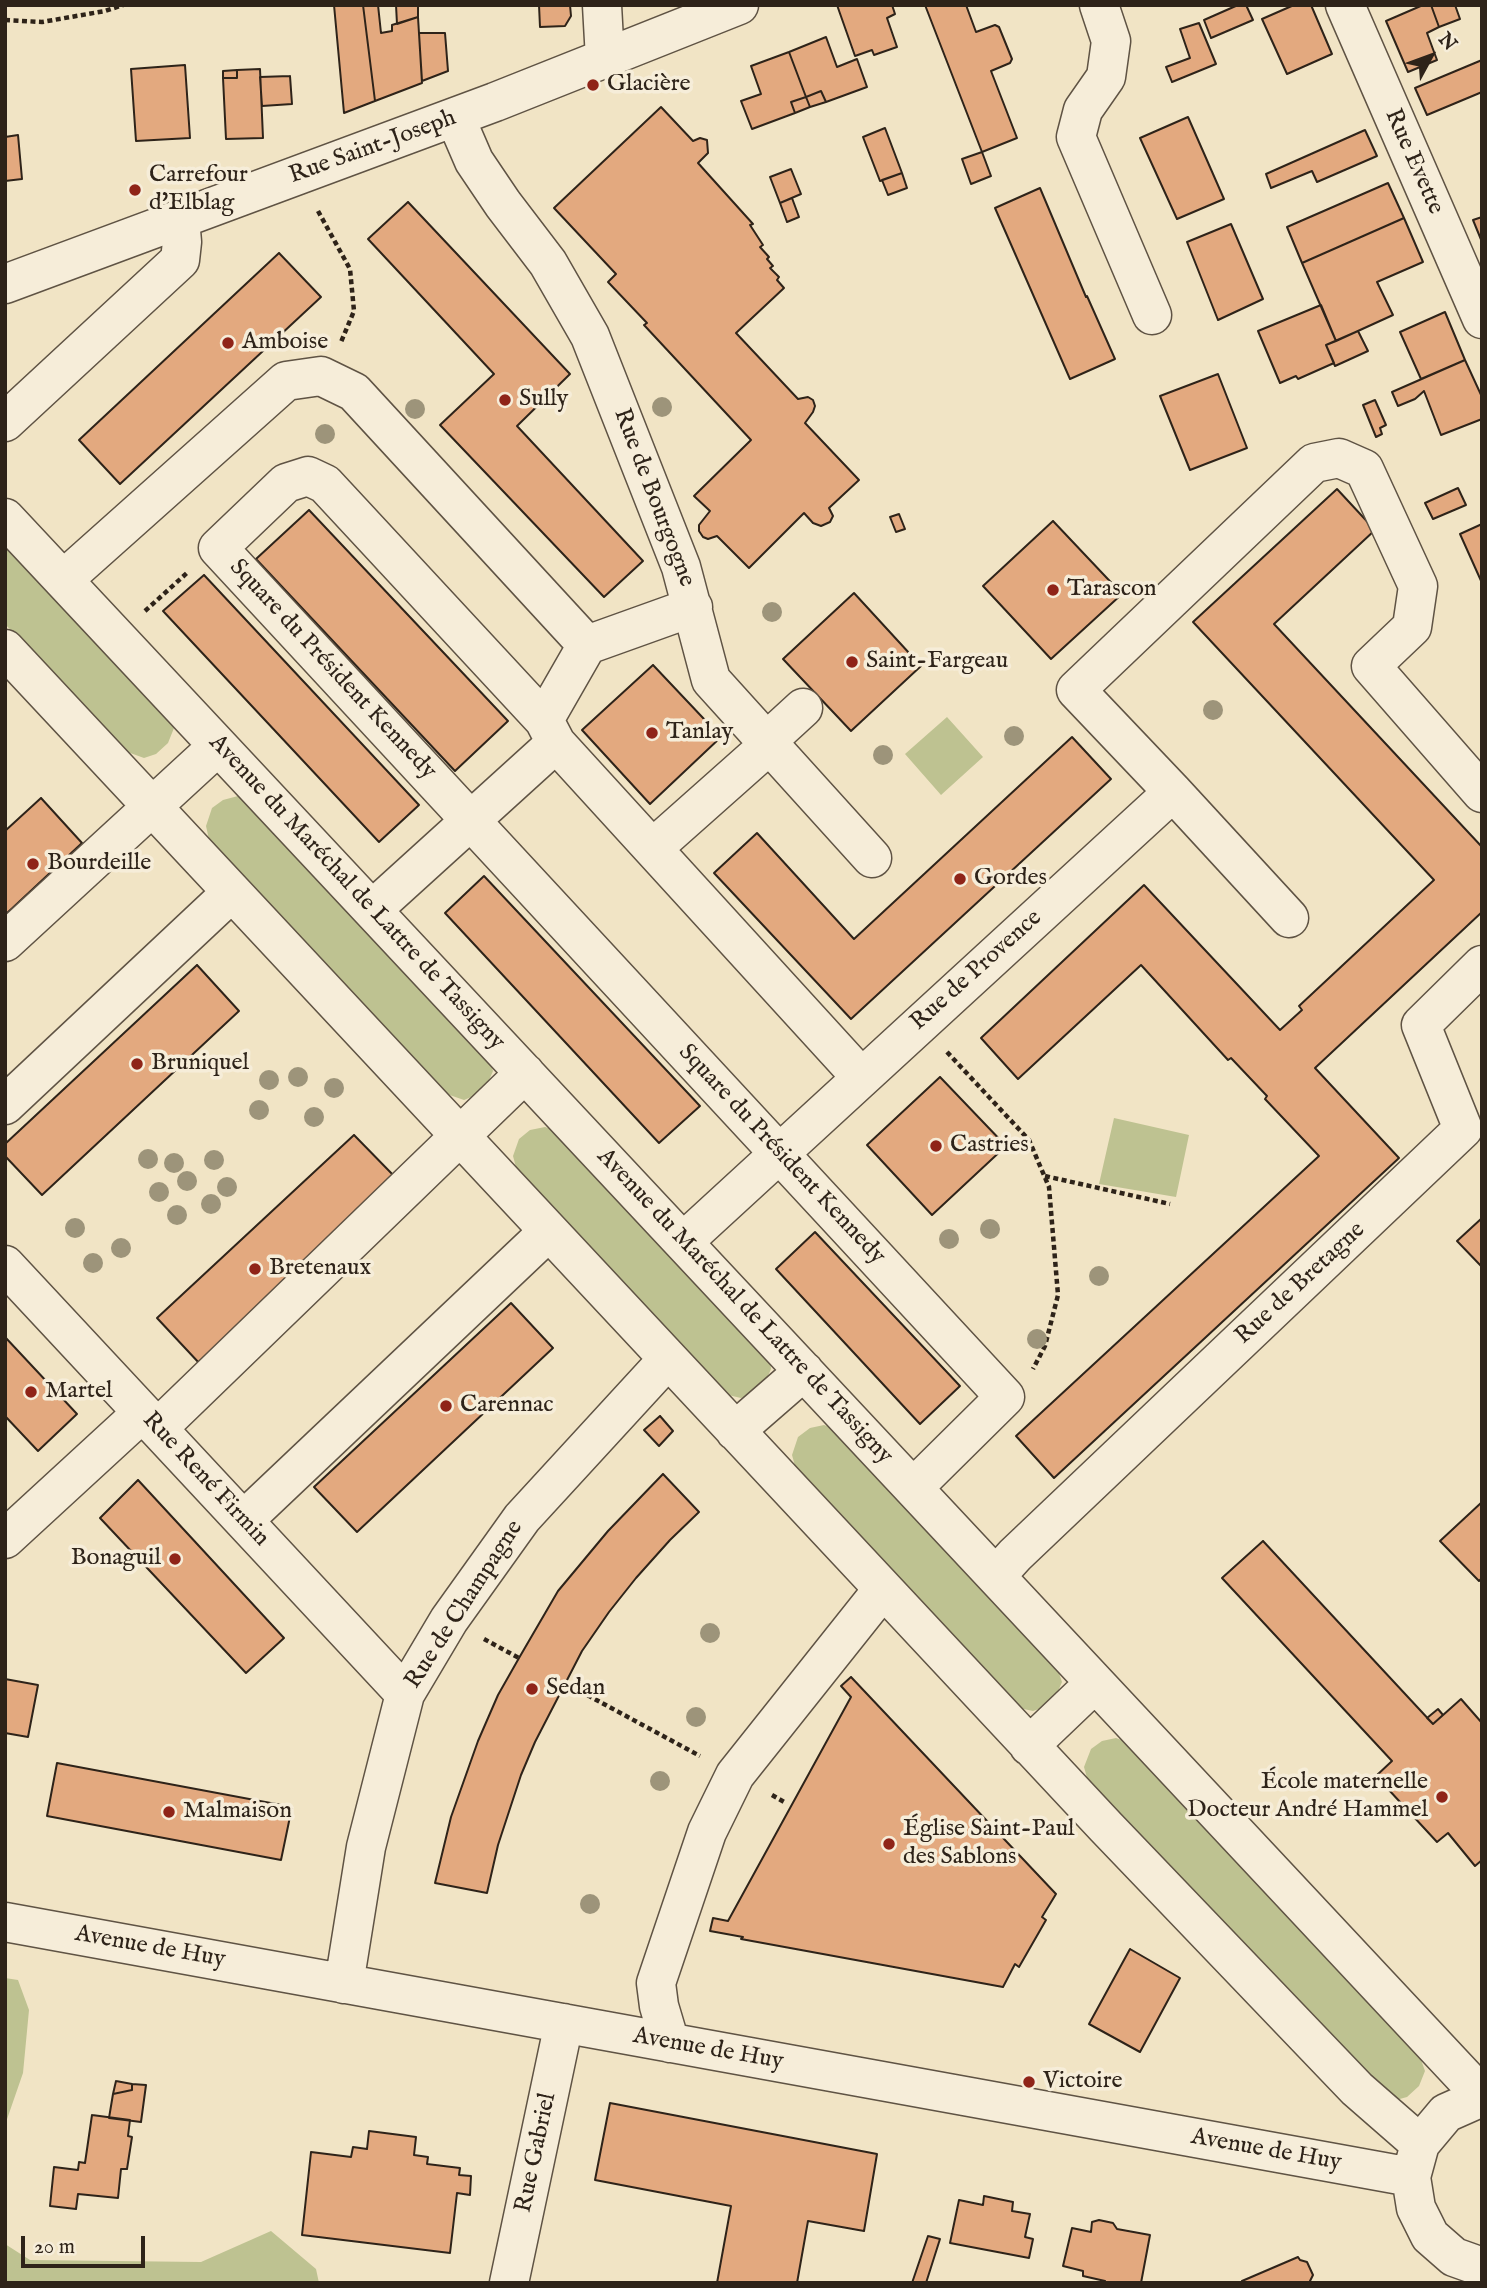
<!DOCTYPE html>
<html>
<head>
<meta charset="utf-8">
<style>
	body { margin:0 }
	#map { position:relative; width:1487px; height:2288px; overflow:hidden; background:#f1e4c5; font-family:"IM FELL English",serif }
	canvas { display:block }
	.frame { position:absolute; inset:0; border:7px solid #2e2319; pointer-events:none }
	.north { position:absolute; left:1396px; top:21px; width:70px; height:70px; -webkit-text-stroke:5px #f6edd9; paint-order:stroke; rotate:49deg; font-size:19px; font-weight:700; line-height:28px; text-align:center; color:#2e2319 }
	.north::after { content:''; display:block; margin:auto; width:24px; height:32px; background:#2e2319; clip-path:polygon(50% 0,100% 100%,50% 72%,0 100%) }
	.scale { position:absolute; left:21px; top:2236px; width:124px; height:32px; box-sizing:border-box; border:4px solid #2e2319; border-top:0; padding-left:9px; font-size:21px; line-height:24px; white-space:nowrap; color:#2e2319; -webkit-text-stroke:5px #f6edd9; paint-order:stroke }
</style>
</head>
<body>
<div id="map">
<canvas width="1487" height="2288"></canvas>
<div class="frame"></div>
<div class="north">N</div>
<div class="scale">20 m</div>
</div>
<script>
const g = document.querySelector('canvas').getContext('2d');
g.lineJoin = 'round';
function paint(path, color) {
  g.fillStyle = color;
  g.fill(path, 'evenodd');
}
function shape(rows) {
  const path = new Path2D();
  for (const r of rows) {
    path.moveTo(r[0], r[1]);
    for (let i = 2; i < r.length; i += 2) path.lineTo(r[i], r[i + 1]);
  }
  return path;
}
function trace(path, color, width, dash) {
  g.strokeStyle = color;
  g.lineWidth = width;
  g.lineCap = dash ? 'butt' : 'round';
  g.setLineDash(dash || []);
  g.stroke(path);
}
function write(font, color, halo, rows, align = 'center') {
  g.font = font + ' "IM FELL English",serif';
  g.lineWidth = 7;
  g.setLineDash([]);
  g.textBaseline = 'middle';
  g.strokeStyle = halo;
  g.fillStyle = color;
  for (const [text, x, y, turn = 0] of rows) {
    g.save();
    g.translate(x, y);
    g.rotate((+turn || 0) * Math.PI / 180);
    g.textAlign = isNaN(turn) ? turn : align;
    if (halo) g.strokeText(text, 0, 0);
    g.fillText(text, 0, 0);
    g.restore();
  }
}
const green = shape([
	[5,532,166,704,174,728,168,743,156,754,144,758,122,750,5,624],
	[947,717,983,757,941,795,905,754],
	[238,796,251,802,485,1046,493,1071,487,1085,476,1095,464,1100,441,1092,210,844,206,826,212,808,223,800],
	[1114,1118,1189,1135,1176,1197,1099,1184],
	[545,1127,559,1132,770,1356,771,1369,765,1383,753,1394,741,1398,728,1395,518,1175,513,1156,519,1139,530,1130],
	[824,1425,838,1430,1054,1658,1062,1682,1056,1696,1045,1707,1033,1711,1019,1708,797,1473,792,1455,798,1437,810,1428],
	[1116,1738,1130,1743,1419,2054,1425,2071,1419,2086,1407,2097,1396,2100,1382,2097,1089,1785,1084,1767,1091,1749,1102,1741],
	[5,1978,18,1980,29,2010,23,2073,5,2125],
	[271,2231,316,2269,319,2283,5,2283,5,2244,30,2260,201,2262]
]);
const building = shape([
	[334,5,363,5,375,101,344,113,334,5],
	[363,5,378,5,381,33,392,31,392,25,418,17,422,83,375,101,363,5],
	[396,5,418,5,418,17,397,24,396,5],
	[539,5,570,5,571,16,565,26,540,27,539,5],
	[837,5,892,5,895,14,887,18,897,47,874,55,872,50,855,56,837,5],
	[925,5,966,5,976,32,995,25,999,27,1012,59,1010,63,991,71,1017,138,982,152,925,5],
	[1238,5,1246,5,1253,20,1211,38,1204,20,1238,5],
	[1294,5,1311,5,1332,54,1287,74,1262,19,1294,5],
	[1423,5,1431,5,1439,27,1427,33,1437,60,1408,72,1386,21,1423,5],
	[1431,5,1455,5,1460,19,1439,27,1431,5],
	[1199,23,1216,64,1172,82,1166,67,1190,58,1180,29,1199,23],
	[419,33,445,33,448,71,422,81,419,33],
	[826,37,837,67,857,59,867,87,826,102,821,91,806,97,789,52,826,37],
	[789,52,806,97,791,102,795,113,752,129,741,101,761,94,751,66,789,52],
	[1482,60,1482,92,1427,115,1415,88,1482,60],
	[185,65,190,138,136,141,131,69,185,65],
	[260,69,263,138,226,139,223,78,237,78,237,70,260,69],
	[237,70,237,78,223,78,223,71,237,70],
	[290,76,292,104,262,106,260,77,290,76],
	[821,91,826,102,810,107,806,97,821,91],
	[806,97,810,107,795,113,791,102,806,97],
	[661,107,693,141,700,138,707,140,708,153,698,163,753,224,750,225,763,245,760,247,769,257,767,259,773,266,770,268,779,277,777,280,784,288,736,333,798,399,808,397,813,400,815,406,813,412,805,423,859,480,829,508,833,516,830,522,821,526,813,523,804,513,749,568,717,536,708,539,703,537,699,531,699,525,710,511,694,496,751,440,644,325,647,323,608,282,616,274,554,208,661,107],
	[1188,117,1224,199,1177,219,1140,138,1188,117],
	[885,128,902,173,880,181,863,137,885,128],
	[1365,130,1377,156,1317,182,1312,171,1271,188,1266,174,1365,130],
	[18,135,22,179,5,181,5,137,18,135],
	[982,152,991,176,971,184,962,159,982,152],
	[791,169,801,194,780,203,770,177,791,169],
	[902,173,907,188,888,195,882,180,902,173],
	[1388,183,1404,218,1302,263,1287,227,1388,183],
	[1040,188,1086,297,1087,296,1115,359,1070,379,995,208,1040,188],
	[792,198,799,217,787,222,780,203,792,198],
	[408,202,570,374,517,426,643,561,604,597,440,425,494,374,368,239,408,202],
	[1482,217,1482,242,1473,220,1482,217],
	[1404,218,1423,262,1377,282,1393,315,1336,341,1302,263,1404,218],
	[1231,224,1263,299,1218,320,1187,242,1231,224],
	[279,253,321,297,120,484,79,440,279,253],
	[1321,305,1336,341,1326,345,1334,363,1298,379,1296,376,1280,383,1258,331,1321,305],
	[1445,312,1465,360,1421,379,1400,332,1445,312],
	[1358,331,1368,351,1335,366,1326,345,1358,331],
	[1465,360,1482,397,1482,419,1441,435,1424,391,1415,399,1398,406,1392,392,1465,360],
	[1218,374,1247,448,1190,470,1160,396,1218,374],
	[1375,400,1386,425,1380,428,1382,434,1376,437,1363,405,1375,400],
	[1458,488,1466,505,1433,519,1425,503,1458,488],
	[1337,489,1375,530,1274,624,1482,847,1482,912,1315,1068,1399,1158,1054,1478,1016,1436,1319,1156,1265,1099,1267,1096,1231,1058,1228,1060,1141,965,1018,1079,981,1038,1144,885,1280,1030,1302,1010,1299,1006,1434,880,1193,622,1337,489],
	[309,510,508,721,455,771,256,559,309,510],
	[899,514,905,529,896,532,890,517,899,514],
	[1053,521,1122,594,1051,659,983,586,1053,521],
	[1482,524,1482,583,1460,534,1482,524],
	[204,575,419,805,379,842,163,611,204,575],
	[854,593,921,666,851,731,783,659,854,593],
	[653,665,721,737,650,804,582,730,653,665],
	[1072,737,1111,779,851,1019,714,873,757,833,854,939,1072,737],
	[41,798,82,843,5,915,5,831,41,798],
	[484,876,700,1106,659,1143,445,913,484,876],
	[197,965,239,1011,42,1195,5,1156,5,1144,197,965],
	[940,1077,1006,1146,932,1215,867,1145,940,1077],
	[354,1135,397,1179,200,1364,157,1318,354,1135],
	[1482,1218,1482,1267,1457,1241,1482,1218],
	[815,1232,960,1386,920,1424,776,1269,815,1232],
	[511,1303,553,1348,357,1532,314,1487,511,1303],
	[5,1337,77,1414,38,1451,5,1416,5,1337],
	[660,1416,673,1431,659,1446,644,1430,660,1416],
	[663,1474,699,1512,670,1540,636,1578,609,1612,582,1651,535,1742,521,1775,498,1845,487,1893,435,1883,451,1817,478,1741,498,1695,519,1658,558,1591,608,1531,663,1474],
	[138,1480,284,1638,246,1673,100,1518,138,1480],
	[1482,1502,1482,1578,1479,1581,1440,1541,1482,1502],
	[1263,1541,1433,1724,1461,1699,1482,1723,1482,1860,1475,1866,1448,1833,1437,1842,1376,1776,1392,1761,1222,1578,1263,1541],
	[851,1677,1056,1894,1042,1917,1046,1920,1019,1967,1015,1964,1003,1987,741,1939,743,1937,710,1931,713,1918,728,1921,851,1697,841,1686,851,1677],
	[5,1679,38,1685,28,1737,5,1733,5,1679],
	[1438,1709,1443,1715,1433,1724,1427,1718,1438,1709],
	[57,1763,292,1807,281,1860,47,1816,57,1763],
	[1130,1949,1180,1978,1140,2052,1089,2024,1130,1949],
	[116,2081,132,2084,132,2090,113,2094,116,2081],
	[132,2084,146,2085,141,2122,109,2118,113,2094,132,2090,132,2084],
	[610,2103,877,2154,864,2231,808,2221,797,2283,717,2283,731,2206,595,2180,610,2103],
	[92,2115,130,2120,128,2136,132,2137,127,2169,121,2169,118,2198,78,2194,76,2209,50,2206,54,2167,78,2170,79,2162,85,2163,92,2115],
	[369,2131,416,2137,414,2155,428,2157,427,2164,460,2168,459,2175,471,2176,470,2195,457,2193,450,2253,302,2235,311,2152,351,2157,353,2147,367,2149,369,2131],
	[984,2196,1013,2202,1012,2211,1030,2214,1025,2237,1033,2239,1029,2258,950,2243,959,2200,983,2205,984,2196],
	[1099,2220,1113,2223,1117,2229,1150,2235,1141,2283,1104,2283,1105,2281,1083,2276,1083,2271,1063,2266,1072,2228,1091,2232,1092,2222,1099,2220],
	[928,2236,940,2239,926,2283,912,2283,928,2236],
	[1298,2257,1300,2260,1307,2262,1313,2275,1309,2283,1243,2283,1242,2281,1298,2257]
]);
const path = shape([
	[5,20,42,22,105,11,123,5],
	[318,211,350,269,354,311,341,342],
	[145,611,188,572],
	[947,1052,1029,1140,1049,1187,1058,1295,1045,1346,1033,1369],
	[1045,1176,1170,1204],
	[484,1639,519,1658],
	[565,1683,700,1756],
	[772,1795,786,1803]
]);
const minor = shape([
	[602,5,605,59],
	[1099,5,1111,41,1106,77,1083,110,1076,137,1152,315],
	[1345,5,1482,319],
	[455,117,474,161,503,204,548,263,590,336,681,567,711,680,872,858],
	[5,284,495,102,739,5],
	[5,422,180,260,182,242,180,219],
	[5,518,1482,2096],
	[63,580,286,381,321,376,354,392,587,645],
	[5,649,1106,1827,1357,2089,1420,2144],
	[544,720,587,645,693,607],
	[767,741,803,708],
	[1173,792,1289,918],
	[653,848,769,745],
	[372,910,556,743],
	[5,942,218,746],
	[861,1077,556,743,544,720,325,484,308,476,286,483,218,548,1005,1397,913,1488],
	[5,1105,232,892],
	[683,1242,1173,792,1076,690,1314,463,1339,458,1364,469,1418,586,1412,627,1371,666,1482,793],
	[5,1265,405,1694],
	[158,1428,525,1073],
	[735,1431,804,1371],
	[244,1520,549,1231],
	[5,1539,142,1413],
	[996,1576,1015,1555,1463,1129,1421,1025,1482,965],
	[1029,1746,1095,1683],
	[5,1922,1411,2177],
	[344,1984,366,1847,405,1694,449,1620,522,1518,668,1359],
	[670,2043,659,2006,656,1983,707,1832,735,1775,883,1589],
	[1482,2097,1446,2113,1420,2144,1411,2177,1416,2208,1430,2236,1454,2257,1482,2267],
	[509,2283,564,2023]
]);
const trees = [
	[662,407],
	[415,409],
	[325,434],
	[772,612],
	[1213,710],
	[1014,736],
	[883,755],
	[298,1077],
	[269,1080],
	[334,1088],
	[259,1110],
	[314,1117],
	[148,1159],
	[214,1160],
	[174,1163],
	[187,1181],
	[227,1187],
	[159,1192],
	[211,1204],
	[177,1215],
	[75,1228],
	[990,1229],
	[949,1239],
	[121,1248],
	[93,1263],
	[1099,1276],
	[1037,1339],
	[710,1633],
	[696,1717],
	[660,1781],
	[590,1904]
];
const markers = [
	[593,85,7,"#8f2418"],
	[135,190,7,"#8f2418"],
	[228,343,7,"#8f2418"],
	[505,400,7,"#8f2418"],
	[1053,590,7,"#8f2418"],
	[852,662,7,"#8f2418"],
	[652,733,7,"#8f2418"],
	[33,864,7,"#8f2418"],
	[960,879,7,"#8f2418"],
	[137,1064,7,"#8f2418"],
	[936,1146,7,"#8f2418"],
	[255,1269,7,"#8f2418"],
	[31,1392,7,"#8f2418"],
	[446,1406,7,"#8f2418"],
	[175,1559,7,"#8f2418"],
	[532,1689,7,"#8f2418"],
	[1442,1797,7,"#8f2418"],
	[169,1812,7,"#8f2418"],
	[889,1844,7,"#8f2418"],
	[1029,2082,7,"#8f2418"]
];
const poiNames = [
	["Glacière",607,85],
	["Carrefour",149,176],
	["d'Elblag",149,204],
	["Amboise",242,343],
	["Sully",519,400],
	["Tarascon",1067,590],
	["Saint-Fargeau",866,662],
	["Tanlay",666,733],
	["Bourdeille",47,864],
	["Gordes",974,879],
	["Bruniquel",151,1064],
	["Castries",950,1146],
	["Bretenaux",269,1269],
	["Martel",45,1392],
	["Carennac",460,1406],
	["Bonaguil",161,1559,"right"],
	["Sedan",546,1689],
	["École maternelle",1428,1783,"right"],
	["Docteur André Hammel",1428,1811,"right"],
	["Malmaison",183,1812],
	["Église Saint-Paul",903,1830],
	["des Sablons",903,1858],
	["Victoire",1043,2082]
];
const streetNames = [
	["Rue Saint-Joseph",373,148,-20],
	["Rue Evette",1413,162,66],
	["Rue de Bourgogne",653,498,69],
	["Square du Président Kennedy",332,670,47],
	["Avenue du Maréchal de Lattre de Tassigny",356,893,47],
	["Rue de Provence",977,971,-42],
	["Square du Président Kennedy",781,1155,47],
	["Rue de Bretagne",1301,1284,-43],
	["Avenue du Maréchal de Lattre de Tassigny",744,1307,47],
	["Rue René Firmin",205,1480,47],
	["Rue de Champagne",465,1605,-57],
	["Avenue de Huy",150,1948,10],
	["Avenue de Huy",708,2050,10],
	["Avenue de Huy",1266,2151,10],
	["Rue Gabriel",537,2153,-78]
];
paint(green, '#bec291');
paint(building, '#e3a97f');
trace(building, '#2e2319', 2);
trace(minor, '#5f5344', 41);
trace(path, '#2e2319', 4.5, [5, 3.5]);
trace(minor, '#f6edd9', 38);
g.fillStyle = '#9d947a';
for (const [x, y] of trees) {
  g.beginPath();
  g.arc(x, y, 10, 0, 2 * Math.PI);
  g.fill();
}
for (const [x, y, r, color] of markers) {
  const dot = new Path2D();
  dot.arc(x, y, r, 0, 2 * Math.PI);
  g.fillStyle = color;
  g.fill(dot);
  trace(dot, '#f6edd9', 2.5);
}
write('24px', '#2e2319', '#f6edd9', poiNames, 'left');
write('24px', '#2e2319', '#f6edd9', streetNames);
</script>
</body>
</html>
